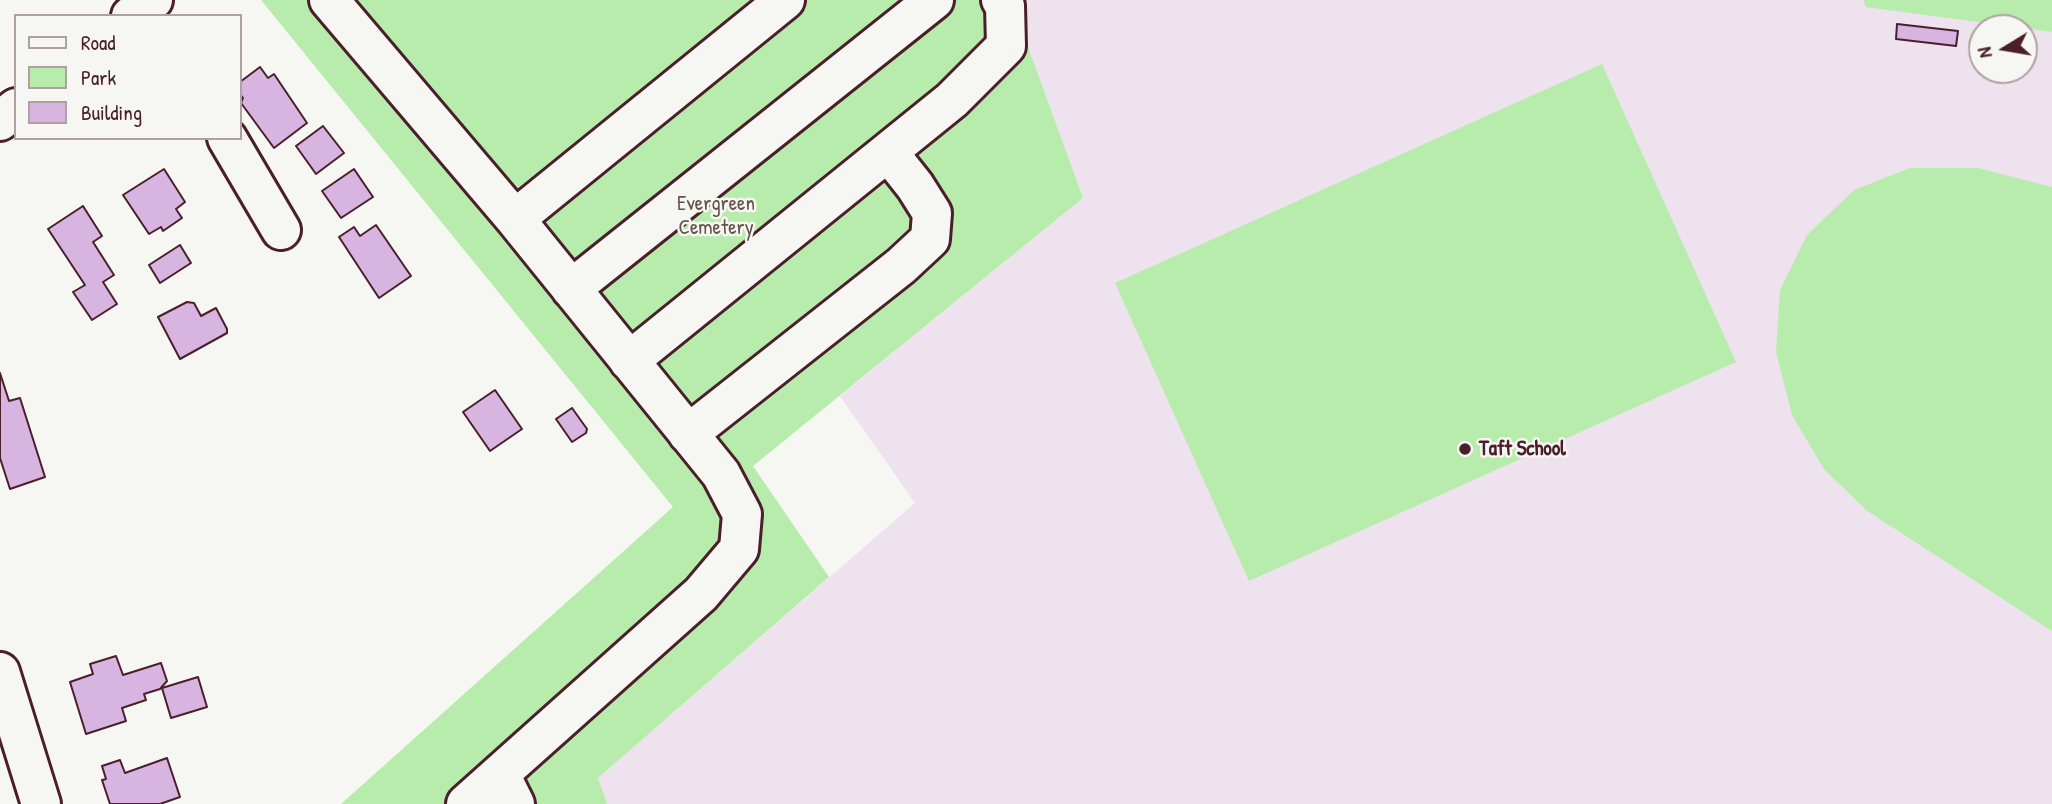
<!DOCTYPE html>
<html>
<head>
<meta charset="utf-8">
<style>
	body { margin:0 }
	#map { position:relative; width:2052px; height:804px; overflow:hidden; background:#f6f6f2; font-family:"Patrick Hand",sans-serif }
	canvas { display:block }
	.legend { position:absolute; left:14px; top:14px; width:228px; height:126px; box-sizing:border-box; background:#f6f6f2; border:2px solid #b1a0a2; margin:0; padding:9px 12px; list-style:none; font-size:21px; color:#4a1f2b }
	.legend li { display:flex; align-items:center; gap:14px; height:35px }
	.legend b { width:35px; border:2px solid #b1a0a2 }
	.north { position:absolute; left:1968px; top:14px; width:70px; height:70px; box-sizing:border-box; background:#f6f6f2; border:2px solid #b1a0a2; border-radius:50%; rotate:259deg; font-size:19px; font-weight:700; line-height:28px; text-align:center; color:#4a1f2b }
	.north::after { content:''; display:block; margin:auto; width:24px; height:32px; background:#4a1f2b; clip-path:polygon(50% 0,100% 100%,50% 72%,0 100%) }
</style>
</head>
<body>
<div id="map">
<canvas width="2052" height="804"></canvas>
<ul class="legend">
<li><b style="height:9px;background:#f6f6f2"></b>Road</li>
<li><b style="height:19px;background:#b8ecad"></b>Park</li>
<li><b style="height:19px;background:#d8b5e0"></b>Building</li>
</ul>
<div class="north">N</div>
</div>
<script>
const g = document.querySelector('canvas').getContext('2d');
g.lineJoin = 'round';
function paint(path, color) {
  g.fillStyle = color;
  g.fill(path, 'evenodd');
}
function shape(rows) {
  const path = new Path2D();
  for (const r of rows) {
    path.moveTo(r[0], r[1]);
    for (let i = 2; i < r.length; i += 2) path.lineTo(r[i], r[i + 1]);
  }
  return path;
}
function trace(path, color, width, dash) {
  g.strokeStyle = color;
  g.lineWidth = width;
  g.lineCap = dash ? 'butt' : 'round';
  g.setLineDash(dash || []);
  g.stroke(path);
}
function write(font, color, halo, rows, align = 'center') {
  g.font = font + ' "Patrick Hand",sans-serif';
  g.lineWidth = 5;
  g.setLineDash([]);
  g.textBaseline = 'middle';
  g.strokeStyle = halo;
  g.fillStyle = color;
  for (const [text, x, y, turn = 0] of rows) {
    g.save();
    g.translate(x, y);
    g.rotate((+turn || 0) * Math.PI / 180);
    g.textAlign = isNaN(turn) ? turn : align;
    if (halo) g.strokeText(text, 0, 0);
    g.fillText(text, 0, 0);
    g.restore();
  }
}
const built = shape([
	[1011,0,2052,0,2052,804,605,804,598,778,915,503,840,396,1083,198],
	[1982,28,2024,28,2024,70,1982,70]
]);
const green = shape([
	[261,0,1011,0,1083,198,753,466,829,577,598,778,607,804,341,804,673,507],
	[1863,0,2052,0,2052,32,1866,7],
	[1602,64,1736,362,1249,581,1115,283],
	[1910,168,1978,168,2052,187,2052,631,1866,510,1824,469,1792,415,1776,352,1780,290,1807,235,1854,190]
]);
const building = shape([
	[1897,24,1958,31,1956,46,1896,39,1897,24],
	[260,67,268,78,274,74,307,123,274,148,241,103,243,98,240,94,240,82,260,67],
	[323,126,344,153,316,174,296,146,323,126],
	[164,169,185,202,176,209,182,218,163,231,161,227,149,234,123,195,164,169],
	[354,169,373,197,341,218,322,191,354,169],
	[83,206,102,236,93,242,114,275,103,282,117,304,92,320,73,292,85,285,48,229,83,206],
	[376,225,411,276,379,298,339,237,354,227,360,236,376,225],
	[180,245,191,263,160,283,149,265,180,245],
	[187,302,194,303,201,316,216,308,227,329,227,333,180,359,158,317,187,302],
	[0,373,9,401,20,398,45,477,10,489,0,458,0,373],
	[495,390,522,429,490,451,463,412,495,390],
	[572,408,587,429,586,433,572,442,556,419,572,408],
	[116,656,123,675,161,663,167,681,160,689,144,694,146,700,122,708,126,721,86,734,70,682,93,674,90,664,116,656],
	[198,677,207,707,171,718,162,688,198,677],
	[167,758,180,797,160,804,110,804,102,780,106,779,102,766,120,760,125,773,167,758]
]);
const minor = shape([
	[329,0,515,219,721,474,742,514,739,549,701,594,466,804],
	[131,16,153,0],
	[0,121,16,108],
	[227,138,281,230],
	[515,219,785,0],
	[571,289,934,0],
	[629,361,952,100,1006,46,1005,6,1001,0],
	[688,434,901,266,930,239,932,213,915,186,888,152],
	[0,672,41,804],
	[500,774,515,804]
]);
const markers = [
	[1465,449,7,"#4a1f2b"]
];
const parkNames = [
	["Evergreen",716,204],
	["Cemetery",716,228]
];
const poiNames = [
	["Taft School",1479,449]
];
paint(built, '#ede2ed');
paint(green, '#b8ecad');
paint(building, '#d8b5e0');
trace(building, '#4a1f2b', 2);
trace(minor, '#4a1f2b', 44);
trace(minor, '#f6f6f2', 38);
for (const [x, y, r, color] of markers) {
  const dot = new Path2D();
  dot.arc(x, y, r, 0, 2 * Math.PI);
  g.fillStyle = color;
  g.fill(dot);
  trace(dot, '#f6f6f2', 2.5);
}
write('21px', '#66524c', '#f6f6f2', parkNames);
write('bold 21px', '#4a1f2b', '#f6f6f2', poiNames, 'left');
</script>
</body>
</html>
